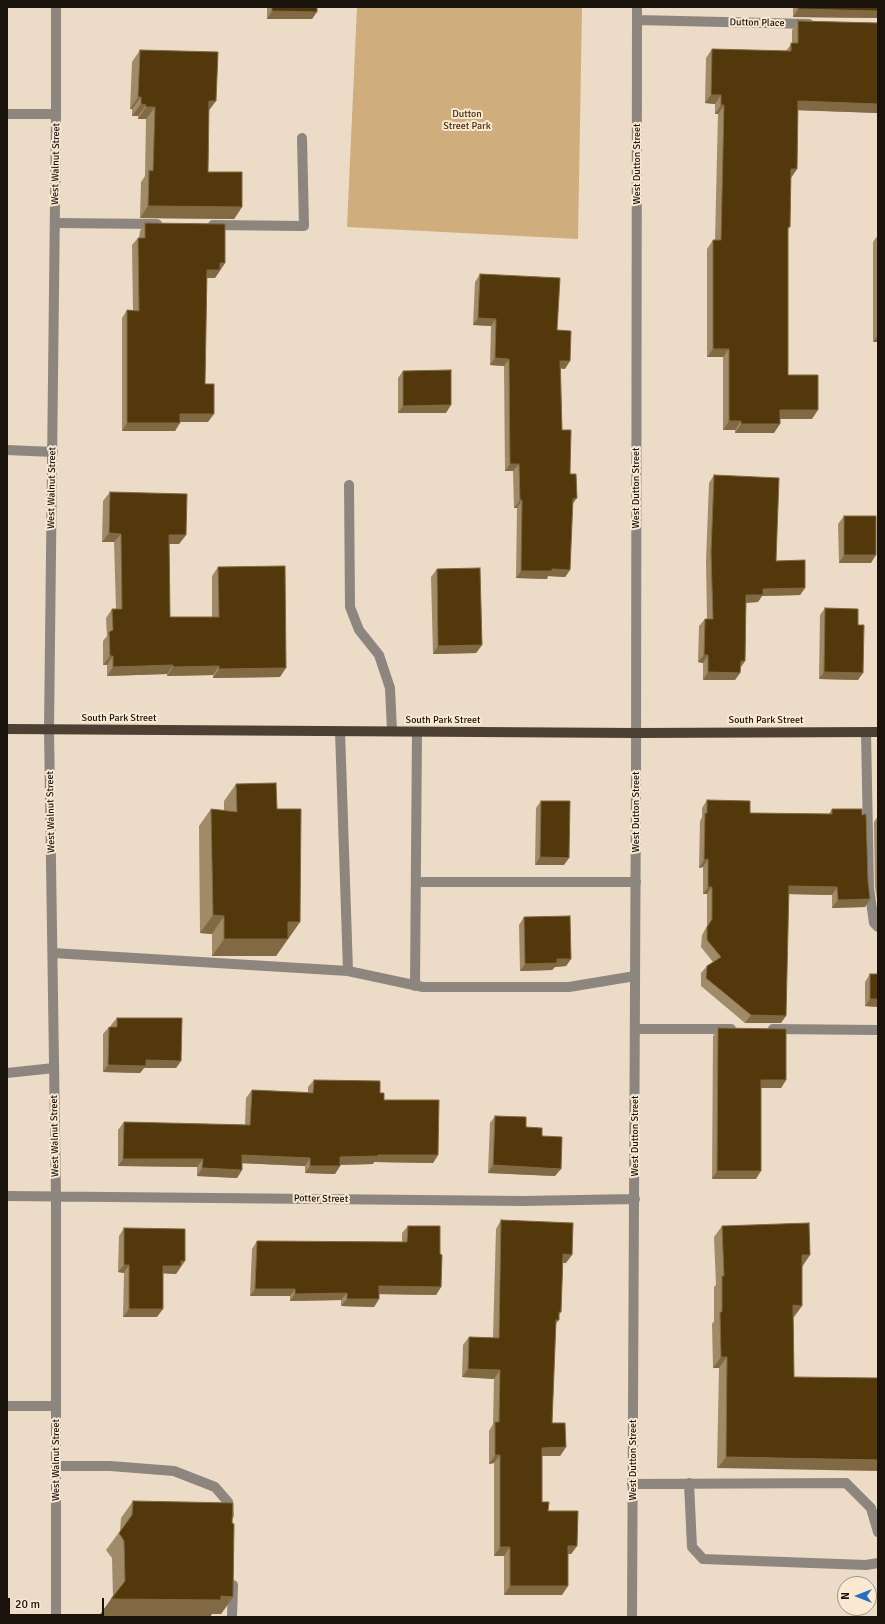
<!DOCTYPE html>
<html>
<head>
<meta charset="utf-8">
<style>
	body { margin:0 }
	#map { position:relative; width:885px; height:1624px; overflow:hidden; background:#ecdbc6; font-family:Signika,sans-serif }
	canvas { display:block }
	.frame { position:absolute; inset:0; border:8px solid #19130c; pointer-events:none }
	.north { position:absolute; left:837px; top:1576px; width:40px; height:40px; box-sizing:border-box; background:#f9e9d3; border:1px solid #9f9383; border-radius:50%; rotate:270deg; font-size:11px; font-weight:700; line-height:16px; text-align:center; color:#19130c }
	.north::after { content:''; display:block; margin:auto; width:14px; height:18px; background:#286dbe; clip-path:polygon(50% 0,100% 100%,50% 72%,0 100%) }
	.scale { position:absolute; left:8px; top:1598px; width:96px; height:18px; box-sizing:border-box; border:2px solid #19130c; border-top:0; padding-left:5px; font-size:12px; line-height:14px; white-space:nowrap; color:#19130c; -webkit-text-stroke:3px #f9e9d3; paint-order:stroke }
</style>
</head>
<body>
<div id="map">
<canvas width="885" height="1624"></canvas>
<div class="frame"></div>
<div class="north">N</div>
<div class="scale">20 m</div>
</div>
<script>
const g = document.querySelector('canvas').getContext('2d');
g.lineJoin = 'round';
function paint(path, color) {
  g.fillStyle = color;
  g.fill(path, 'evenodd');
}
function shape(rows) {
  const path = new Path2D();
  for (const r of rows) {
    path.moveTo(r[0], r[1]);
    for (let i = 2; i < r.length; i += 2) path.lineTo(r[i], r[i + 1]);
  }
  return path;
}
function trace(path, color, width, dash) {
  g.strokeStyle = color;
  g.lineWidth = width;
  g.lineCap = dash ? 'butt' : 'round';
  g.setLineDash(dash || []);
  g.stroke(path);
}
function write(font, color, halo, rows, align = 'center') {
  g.font = font + ' Signika,sans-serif';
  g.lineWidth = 4;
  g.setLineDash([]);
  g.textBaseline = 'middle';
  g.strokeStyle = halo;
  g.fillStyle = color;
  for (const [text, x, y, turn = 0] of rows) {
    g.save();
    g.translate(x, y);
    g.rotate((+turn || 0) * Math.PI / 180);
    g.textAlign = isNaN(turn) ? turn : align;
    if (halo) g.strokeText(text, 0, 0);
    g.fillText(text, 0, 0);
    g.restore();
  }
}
const green = shape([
	[357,7,582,7,578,239,347,227]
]);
const service = shape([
	[55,223,157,224],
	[213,225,304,226,302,138],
	[7,450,53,452],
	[349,485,350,607,359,630,379,655,390,688,392,731],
	[340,731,348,971],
	[866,732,869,888,874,923,878,927],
	[416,882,636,882],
	[53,953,348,971,423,987,569,987,635,976],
	[415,986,417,732],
	[635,1029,731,1029],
	[773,1029,878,1030],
	[7,1073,54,1068],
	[7,1406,56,1406],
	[56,1466,110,1466,174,1471,215,1487,228,1502,229,1515],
	[689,1483,692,1547,703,1559,866,1565,878,1563],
	[632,1484,846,1483,871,1508,878,1532],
	[232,1617,233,1585]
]);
const minor = shape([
	[56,7,56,114,49,729,56,1196,56,1617],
	[637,20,809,24],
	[7,114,56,114],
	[7,1196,523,1201,635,1199],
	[632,1617,636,779,637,7]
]);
const primary = shape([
	[7,729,636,733,878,732]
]);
const wall = shape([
	[267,7,317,7,312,19,267,19],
	[793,7,878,7,878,18,793,17],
	[798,21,878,23,878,113,798,110,797,169,791,177,790,227,788,230,788,375,812,419,780,419,774,433,735,433,735,430,723,430,723,357,707,357,707,249,713,240,715,240,718,114,715,114,715,104,705,103,706,58,712,49,786,51,792,43,792,30],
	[140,50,209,111,208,172,242,207,234,219,140,218,141,182,145,176,146,119,138,119,138,116,132,116,132,109,130,109,132,62],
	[145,223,225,263,215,278,207,278,205,384,208,422,180,422,175,431,122,431,122,318,127,310,133,310,132,245,138,238,139,238,140,231],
	[878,235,878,342,873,342,873,242],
	[480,274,557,330,565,369,561,368,562,430,570,474,572,505,570,570,565,577,548,576,547,579,516,578,517,508,514,508,513,471,505,471,504,366,490,365,491,326,473,325,475,282],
	[403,371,446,413,398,413,398,378],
	[714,475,776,561,805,588,800,595,762,596,758,602,746,603,745,661,741,667,740,673,735,680,703,680,703,663,698,662,699,626,705,619,707,619,706,561,709,483],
	[110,492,186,535,179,544,169,544,170,617,212,617,212,576,218,567,280,677,213,678,213,675,167,676,167,674,107,676,107,665,103,665,103,641,107,636,106,618,112,609,116,609,114,542,102,542,103,501],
	[844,516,871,563,839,563,838,524],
	[437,569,482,645,476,653,433,654,431,577],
	[825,608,858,625,858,680,819,679,820,615],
	[236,784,277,809,300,922,276,956,212,956,212,934,200,933,199,826,211,809,224,810,224,801],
	[707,800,750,813,829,814,832,809,865,907,832,908,832,895,789,894,781,1023,745,1023,701,986,701,973,707,966,713,962,701,947,702,935,707,926,707,894,703,894,703,867,699,868,700,821,702,817,702,808],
	[541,801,564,865,535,865,536,808],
	[878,816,878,905,875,887,874,822],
	[524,917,571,959,566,966,555,967,552,970,520,971,519,925],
	[870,974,878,974,878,1007,865,1006,865,982],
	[117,1018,181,1061,176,1068,144,1068,140,1073,103,1072,103,1034,109,1027,111,1027,111,1025],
	[718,1028,786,1080,781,1088,761,1088,756,1179,712,1179,713,1036],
	[314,1080,380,1093,384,1100,438,1155,433,1163,374,1162,373,1164,340,1165,340,1166,335,1174,305,1173,305,1166,242,1163,242,1170,237,1178,197,1176,197,1167,118,1166,118,1130,124,1122,245,1125,246,1098,252,1090,308,1092,308,1087],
	[495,1116,526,1127,542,1136,555,1176,488,1173,490,1123],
	[501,1220,566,1263,563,1263,561,1312,559,1315,559,1320,556,1324,552,1423,566,1447,560,1456,542,1456,542,1502,548,1511,577,1546,571,1554,568,1554,562,1595,504,1595,504,1556,494,1556,494,1463,489,1464,489,1431,493,1424,494,1379,462,1377,463,1345,469,1337,493,1338,496,1229],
	[408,1226,440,1254,441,1287,436,1295,379,1294,379,1299,374,1307,341,1306,341,1300,290,1301,290,1296,250,1296,252,1249,257,1241,402,1242,402,1233],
	[722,1226,802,1267,794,1317,793,1317,794,1377,717,1468,719,1368,713,1368,712,1324,714,1321,714,1287,716,1285,714,1237],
	[124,1228,180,1268,176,1274,163,1273,157,1317,123,1317,124,1273,118,1272,119,1236],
	[133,1501,232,1523,233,1597,221,1614,212,1614,210,1617,99,1616,113,1597,112,1558,106,1550,120,1531,121,1518]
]);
const shadedWall = shape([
	[798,9,878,11,878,18,793,17],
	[272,11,317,12,312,19,267,19],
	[711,95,721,95,715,104,705,103],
	[138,97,141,97,132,109,130,109],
	[209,101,216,101,207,113],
	[798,101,878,104,878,113,792,110],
	[141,104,146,105,138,116,132,116],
	[721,105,724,105,718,114,715,114],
	[146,107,155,107,146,119,138,119],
	[791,169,797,169,791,178],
	[148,206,242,207,234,219,140,218],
	[220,263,225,263,215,278,202,278,207,270],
	[478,318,496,319,491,326,473,325],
	[878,335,878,342,873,342],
	[713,349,729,349,723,357,707,357],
	[495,358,509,359,504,366,490,365],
	[560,361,570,361,565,369,555,368],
	[451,405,446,413,398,413,403,406],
	[780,410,818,410,812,419,774,419],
	[180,414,214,414,208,422,175,422],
	[729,421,741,421,735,430,723,430],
	[127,423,180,423,175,431,122,431],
	[741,424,780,424,774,433,735,433],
	[510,464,519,464,513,471,505,471],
	[577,498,571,506,573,499],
	[520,500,522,500,517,508,514,508],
	[109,533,121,534,114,542,102,542],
	[169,535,186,535,179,544,163,544],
	[844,555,876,555,871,563,839,563],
	[552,569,570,570,565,577,548,576,547,579,516,578,521,571],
	[805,588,800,595,762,596,758,602,741,603,746,595,763,589],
	[482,645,476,653,433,654,438,646],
	[704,655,708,655,703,663,698,662],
	[110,656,113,656,107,665,103,665],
	[741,661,745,661,739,669],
	[173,665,167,674,107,676,113,667],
	[219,666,213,675,167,676,173,667],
	[286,668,280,677,213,678,219,669],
	[708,672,740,673,735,680,703,680],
	[824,672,863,673,858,680,819,679],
	[540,857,569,858,564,865,535,865],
	[708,859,703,867,699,868,704,860],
	[789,886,837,887,832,895,784,894],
	[708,887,712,887,707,894,703,894],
	[870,899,865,907,832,908,838,900],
	[213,915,224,916,212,934,200,933],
	[288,922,300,922,276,956,212,956,224,939],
	[557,959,571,959,566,966,555,967,552,970,520,971,525,964],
	[870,999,878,999,878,1007,865,1006],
	[751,1015,786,1016,781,1023,745,1023],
	[146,1060,181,1061,176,1068,144,1068,140,1073,103,1072,108,1065],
	[761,1080,786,1080,781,1088,756,1088],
	[242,1155,310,1158,305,1166,237,1163],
	[378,1155,438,1155,433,1163,374,1162,373,1164,335,1165,340,1157],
	[123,1159,203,1159,197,1167,118,1166],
	[493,1165,561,1169,555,1176,488,1173],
	[310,1166,340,1166,335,1174,305,1173],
	[202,1168,242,1170,237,1178,197,1176],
	[717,1171,761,1171,756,1179,712,1179],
	[563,1254,572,1255,566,1263,557,1263],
	[802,1255,810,1255,802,1267],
	[181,1261,185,1261,176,1274,157,1273,163,1266],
	[124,1265,129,1265,124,1273,118,1272],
	[379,1286,441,1287,436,1295,374,1294],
	[255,1289,295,1289,290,1296,250,1296],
	[347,1293,341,1300,290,1301,295,1294],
	[347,1299,379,1299,374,1307,341,1306],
	[793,1305,802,1306,794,1317,785,1317],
	[129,1309,163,1309,157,1317,123,1317],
	[721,1357,727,1357,719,1368,713,1368],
	[468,1369,500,1370,494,1379,462,1377],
	[566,1447,560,1456,536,1456,542,1448],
	[495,1455,500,1455,494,1463,489,1464],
	[726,1457,878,1460,878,1471,717,1468],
	[568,1546,577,1546,571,1554,562,1554],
	[500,1547,510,1547,504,1556,494,1556],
	[510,1586,568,1586,562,1595,504,1595],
	[221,1596,233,1597,221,1614,212,1614,210,1617,99,1616,111,1599]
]);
const building = shape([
	[272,7,317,7,317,12,272,11,272,7],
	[798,7,878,7,878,11,798,9,798,7],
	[798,21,878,23,878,104,798,101,797,169,791,169,790,227,788,227,788,375,818,375,818,410,780,410,780,424,741,424,741,421,729,421,729,349,713,349,713,240,721,240,724,105,721,105,721,95,711,95,712,49,791,51,791,43,798,43,798,21],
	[140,50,218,52,216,101,209,101,208,172,242,172,242,207,148,206,149,170,153,171,155,107,146,107,146,105,141,104,141,97,138,97,140,50],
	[145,223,225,224,225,263,220,263,220,270,207,270,205,384,214,384,214,414,180,414,180,423,127,423,127,310,139,311,138,238,145,238,145,223],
	[480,274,560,278,557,330,571,331,570,361,560,361,562,430,571,430,570,474,576,474,577,498,573,499,570,570,552,569,552,571,521,571,522,500,520,500,519,464,510,464,509,359,495,358,496,319,478,318,480,274],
	[451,370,451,405,403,406,403,371,451,370],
	[714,475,779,478,776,561,805,560,805,588,763,589,763,595,746,595,745,661,741,661,740,673,708,672,708,655,704,655,705,619,713,619,711,553,714,475],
	[110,492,187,494,186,535,169,535,170,617,219,617,218,567,285,566,286,668,219,669,219,666,173,667,173,665,113,667,113,656,110,656,109,632,113,630,112,609,122,609,121,534,109,533,110,492],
	[844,516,876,516,876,555,844,555,844,516],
	[480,568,482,645,438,646,437,569,480,568],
	[825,608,858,609,858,625,864,625,863,673,824,672,825,608],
	[276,783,277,809,301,809,300,922,288,922,288,939,224,939,224,916,213,915,211,809,237,812,236,784,276,783],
	[707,800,750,801,750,813,832,814,832,809,862,809,862,815,866,814,868,881,870,899,838,900,837,887,789,886,786,1016,751,1015,706,978,707,966,721,957,707,940,707,927,712,919,712,887,708,887,708,859,704,860,705,813,707,813,707,800],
	[541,801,570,801,569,858,540,857,541,801],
	[570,916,571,959,557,959,557,963,525,964,524,917,570,916],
	[870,974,878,974,878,999,870,999,870,974],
	[117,1018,182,1018,181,1061,146,1060,146,1066,108,1065,109,1027,117,1027,117,1018],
	[718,1028,786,1029,786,1080,761,1080,761,1171,717,1171,718,1028],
	[314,1080,380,1081,380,1093,384,1093,384,1100,439,1100,438,1155,378,1155,378,1156,340,1157,340,1166,310,1166,310,1158,242,1155,242,1170,202,1168,203,1159,123,1159,124,1122,250,1125,252,1090,313,1093,314,1080],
	[495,1116,526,1117,526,1127,542,1128,542,1136,562,1137,561,1169,493,1165,495,1116],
	[501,1220,573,1223,572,1255,563,1254,561,1312,559,1312,559,1320,556,1320,552,1423,565,1423,566,1447,542,1448,542,1502,549,1502,548,1511,578,1511,577,1546,568,1546,568,1586,510,1586,510,1547,500,1547,500,1455,495,1455,495,1422,499,1422,500,1370,468,1369,469,1337,499,1338,501,1220],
	[809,1223,810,1255,802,1255,802,1306,793,1305,794,1377,878,1378,878,1460,726,1457,727,1357,721,1357,720,1312,722,1312,722,1276,724,1276,722,1226,809,1223],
	[408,1226,440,1226,440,1254,442,1255,441,1287,379,1286,379,1299,347,1299,347,1293,295,1294,295,1289,255,1289,257,1241,407,1242,408,1226],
	[124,1228,185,1229,185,1261,181,1261,181,1266,163,1266,163,1309,129,1309,129,1265,124,1265,124,1228],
	[133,1501,233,1503,232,1523,234,1524,233,1597,221,1596,221,1600,111,1599,125,1581,124,1541,119,1533,132,1515,133,1501]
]);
const streetNames = [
	["Dutton Place",757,23,1],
	["West Walnut Street",56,164,-89],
	["West Dutton Street",637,164,-90],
	["West Walnut Street",52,488,-89],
	["West Dutton Street",636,488,-90],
	["South Park Street",119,718],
	["South Park Street",443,720],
	["South Park Street",766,720],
	["West Walnut Street",51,812,-91],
	["West Dutton Street",636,812,-90],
	["West Walnut Street",55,1136,-91],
	["West Dutton Street",635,1136,-90],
	["Potter Street",321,1199,1],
	["West Walnut Street",56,1460,-90],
	["West Dutton Street",633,1460,-90]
];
const parkNames = [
	["Dutton",467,114],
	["Street Park",467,126]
];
paint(green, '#d0ad7d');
trace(service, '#8d867e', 10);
trace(minor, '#8d867e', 10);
trace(primary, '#4b4032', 10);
paint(wall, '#a08a68');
paint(shadedWall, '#816943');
paint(building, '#53380b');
trace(building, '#816943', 1);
write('10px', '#19130c', '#f9e9d3', streetNames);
write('10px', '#422c08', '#f9e9d3', parkNames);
</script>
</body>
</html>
